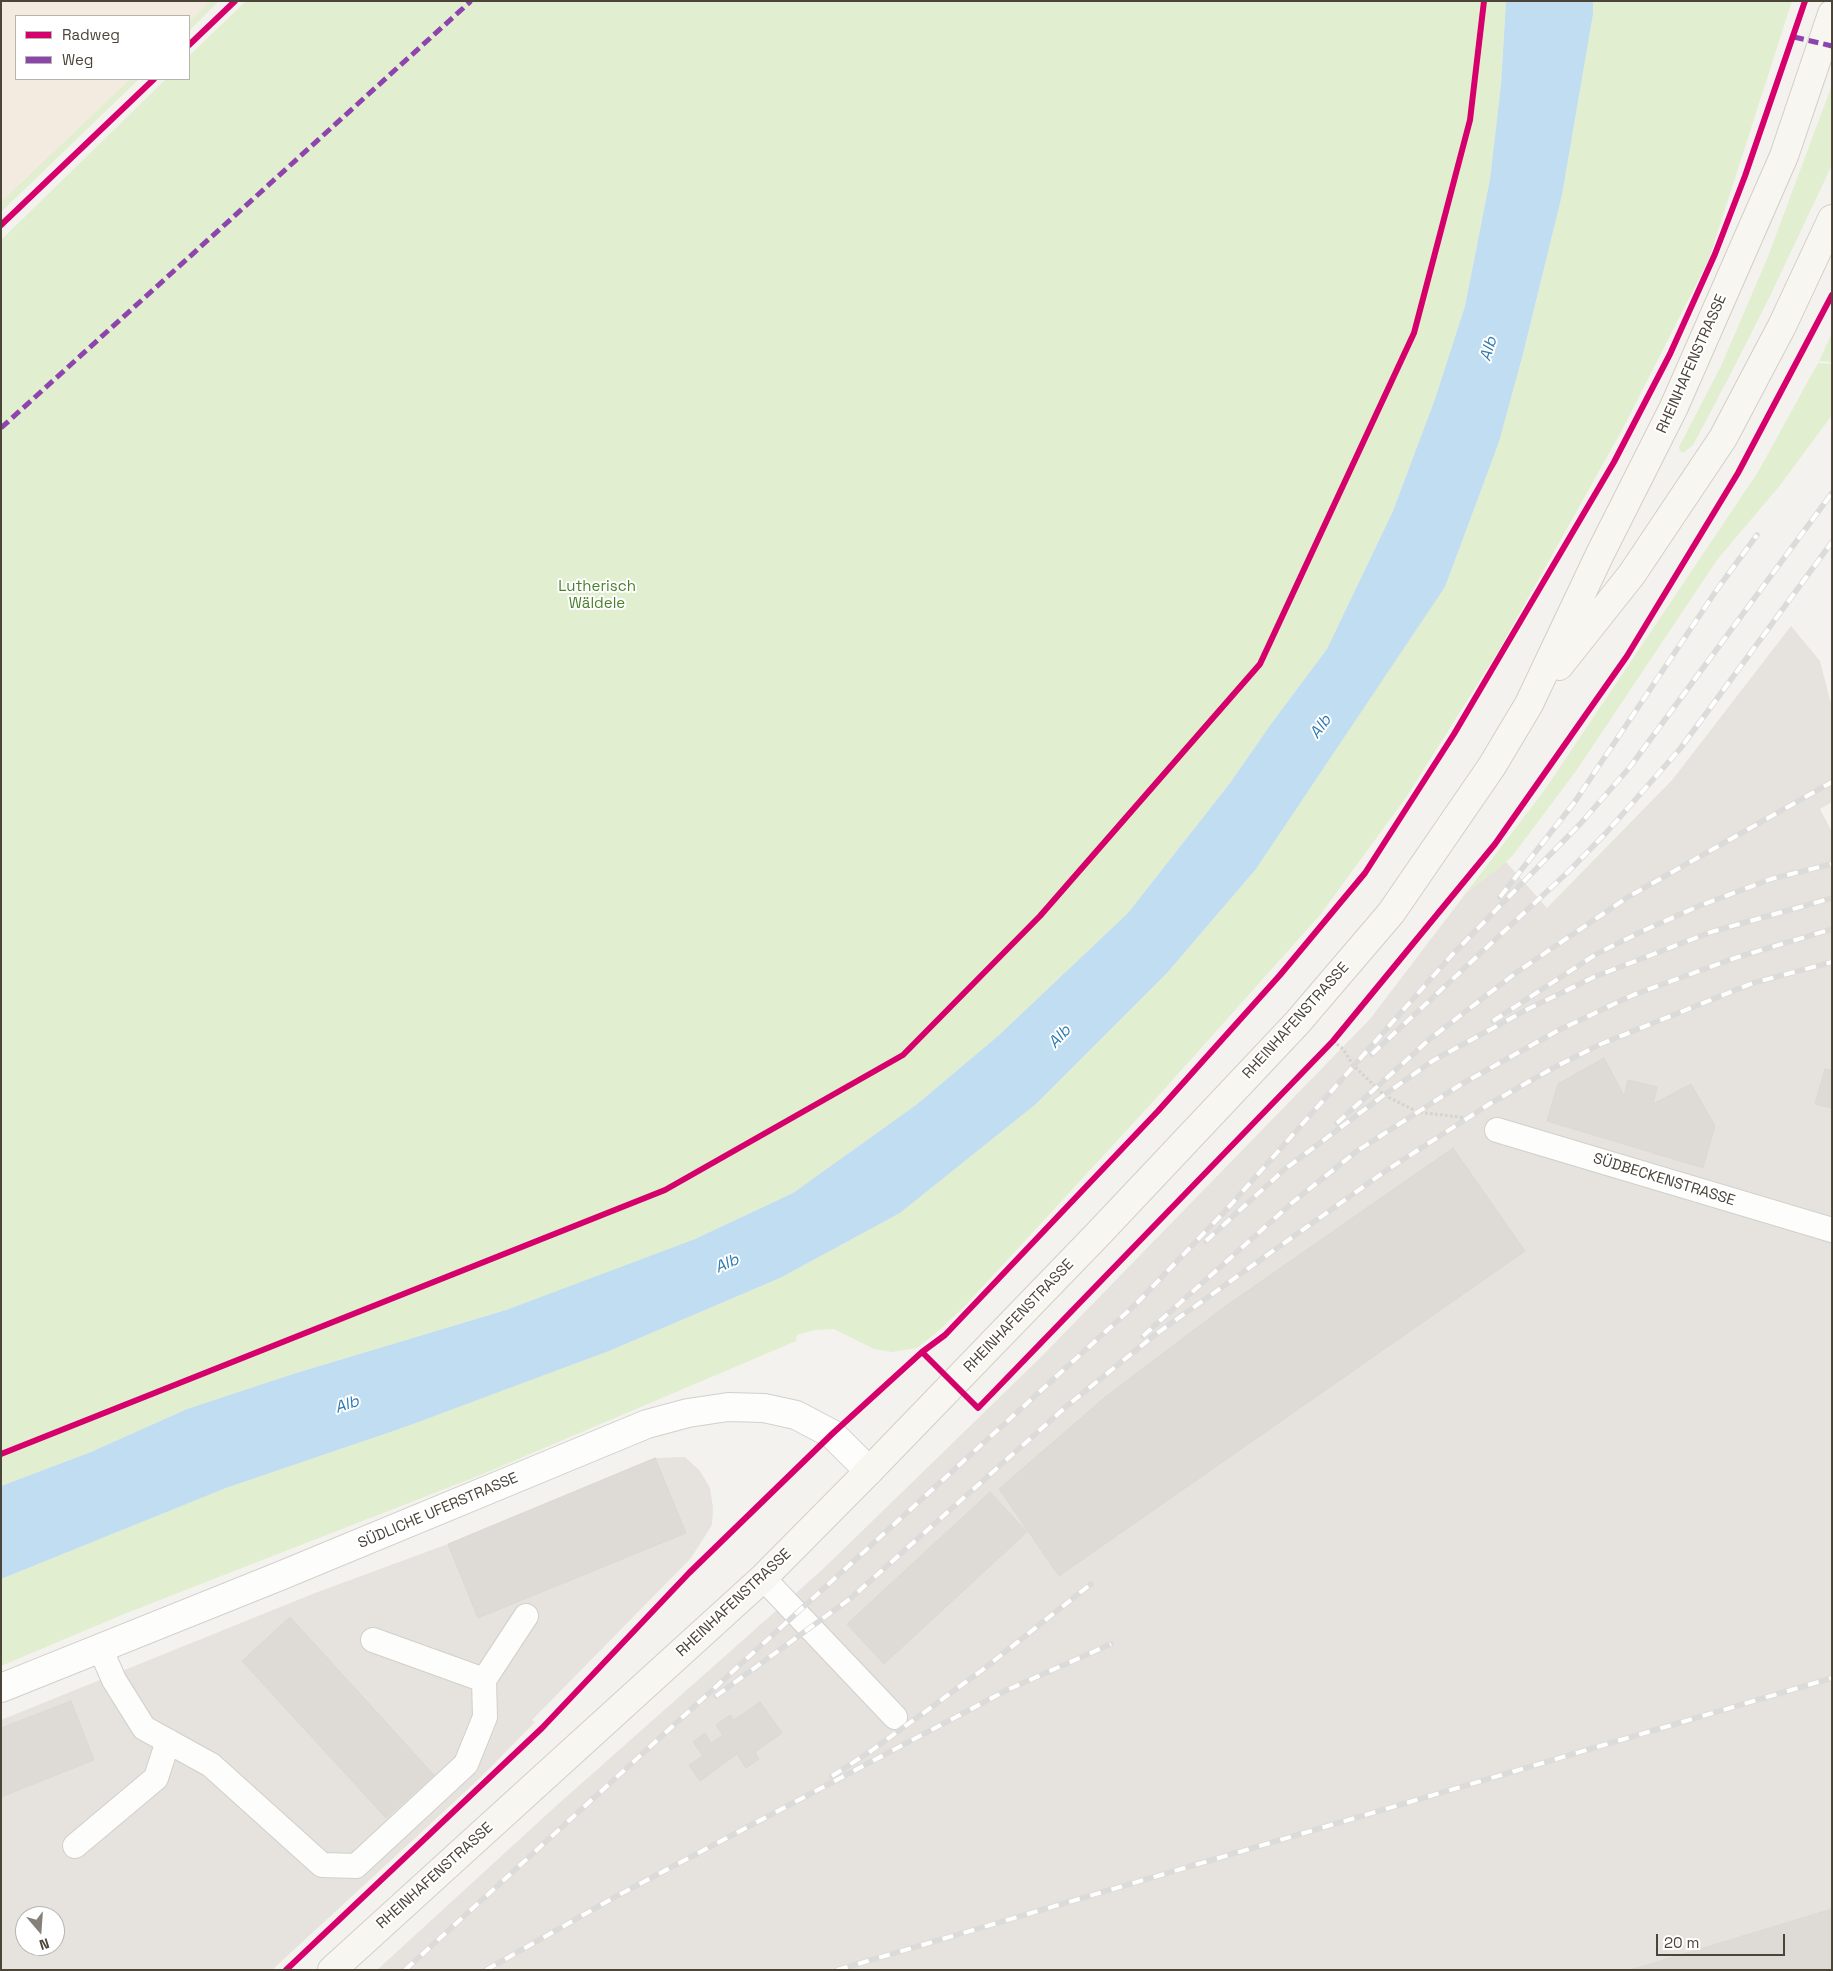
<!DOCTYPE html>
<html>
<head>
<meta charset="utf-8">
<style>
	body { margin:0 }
	#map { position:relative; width:1833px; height:1971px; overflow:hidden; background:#f4f2ee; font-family:"Space Grotesk",sans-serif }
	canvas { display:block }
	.frame { position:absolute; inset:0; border:2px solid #4b4439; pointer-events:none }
	.legend { position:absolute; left:15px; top:15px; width:175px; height:65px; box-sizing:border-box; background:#fff; border:1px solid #b7b4b0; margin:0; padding:6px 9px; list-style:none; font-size:15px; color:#4b4439 }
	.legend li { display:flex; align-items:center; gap:10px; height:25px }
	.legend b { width:25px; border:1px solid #b7b4b0 }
	.north { position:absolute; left:15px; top:1906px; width:50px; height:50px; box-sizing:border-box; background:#fff; border:1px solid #b7b4b0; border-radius:50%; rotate:162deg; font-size:14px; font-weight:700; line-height:20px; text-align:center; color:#4b4439 }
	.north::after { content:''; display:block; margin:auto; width:18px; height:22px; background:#868178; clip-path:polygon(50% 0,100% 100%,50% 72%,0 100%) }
	.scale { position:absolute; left:1656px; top:1934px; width:129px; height:22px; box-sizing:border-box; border:2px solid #4b4439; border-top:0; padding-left:6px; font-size:15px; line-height:18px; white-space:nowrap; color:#4b4439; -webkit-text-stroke:4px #fff; paint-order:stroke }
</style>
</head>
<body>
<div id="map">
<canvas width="1833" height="1971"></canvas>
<div class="frame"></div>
<ul class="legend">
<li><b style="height:6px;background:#d6006c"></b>Radweg</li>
<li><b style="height:6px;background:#8e44ad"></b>Weg</li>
</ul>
<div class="north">N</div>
<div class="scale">20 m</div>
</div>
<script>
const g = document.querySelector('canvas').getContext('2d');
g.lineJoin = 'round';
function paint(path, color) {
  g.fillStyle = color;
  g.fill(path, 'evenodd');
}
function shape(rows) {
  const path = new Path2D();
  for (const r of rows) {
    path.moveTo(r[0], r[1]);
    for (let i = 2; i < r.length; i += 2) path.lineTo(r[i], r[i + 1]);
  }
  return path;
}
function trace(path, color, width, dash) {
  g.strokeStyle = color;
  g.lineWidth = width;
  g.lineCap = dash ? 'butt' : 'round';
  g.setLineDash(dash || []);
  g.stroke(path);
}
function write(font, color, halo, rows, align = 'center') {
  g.font = font + ' "Space Grotesk",sans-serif';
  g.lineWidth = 4;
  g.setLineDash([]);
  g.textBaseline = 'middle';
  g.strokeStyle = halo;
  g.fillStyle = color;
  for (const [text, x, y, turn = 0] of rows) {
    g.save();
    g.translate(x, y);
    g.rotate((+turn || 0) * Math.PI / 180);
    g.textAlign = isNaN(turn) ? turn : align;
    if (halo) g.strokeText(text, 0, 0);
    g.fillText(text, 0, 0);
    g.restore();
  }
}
const commercial = shape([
	[1,1,210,1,189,22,189,16,16,16,16,79,130,79,1,202]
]);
const industrial = shape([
	[1791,626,1820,661,1832,708,1832,802,1820,809,1832,832,1832,1970,377,1970,556,1806,822,1570,1040,1358,1370,1019,1466,893,1506,862,1547,908,1673,779],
	[685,1457,700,1471,710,1488,713,1508,712,1525,691,1558,532,1720,535,1722,480,1778,272,1970,1,1970,1,1720,315,1593,448,1544,655,1458],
	[25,1916,55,1916,55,1946,25,1946]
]);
const green = shape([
	[210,1,219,1,189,31,189,22],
	[246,1,1506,1,1501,85,1490,179,1465,306,1435,399,1393,511,1327,649,1271,724,1230,783,1128,913,998,1036,916,1105,793,1193,695,1239,506,1310,293,1374,187,1409,91,1452,1,1486,1,240,166,79,189,79,189,56],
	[1593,1,1792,1,1709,259,1622,430,1499,650,1407,796,1320,915,1160,1094,963,1308,936,1333,917,1348,891,1352,874,1349,834,1329,814,1330,797,1335,796,1341,483,1474,124,1614,1,1666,1,1579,226,1488,405,1427,609,1351,780,1278,900,1213,1036,1104,1167,973,1256,869,1445,587,1499,442,1523,354,1562,195,1593,14],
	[130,79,139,79,1,212,1,202],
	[1832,85,1832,165,1769,298,1729,377,1693,445,1683,453,1680,451,1679,447,1721,366,1767,259],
	[1832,333,1832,362,1819,361],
	[1818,363,1832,364,1832,415,1781,484,1717,560,1576,771,1513,855,1506,862,1466,893,1544,791,1758,472]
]);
const water = shape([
	[1506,1,1593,1,1593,14,1562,195,1523,354,1499,442,1445,587,1256,869,1167,973,1036,1104,900,1213,780,1278,609,1351,405,1427,226,1488,1,1579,1,1486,91,1452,187,1409,293,1374,506,1310,695,1239,793,1193,916,1105,998,1036,1128,913,1230,783,1271,724,1327,649,1393,511,1435,399,1465,306,1490,179,1501,85]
]);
const building = shape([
	[1604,1058,1624,1096,1628,1080,1657,1087,1653,1104,1691,1084,1715,1126,1703,1168,1547,1121,1558,1084,1604,1058],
	[1825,1069,1832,1071,1832,1108,1815,1104,1825,1069],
	[1453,1148,1525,1251,1059,1576,999,1489,1104,1398,1223,1308,1453,1148],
	[655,1458,686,1533,478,1618,448,1544,655,1458],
	[990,1492,1027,1532,884,1664,847,1624,990,1492],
	[290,1617,434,1775,386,1818,242,1661,290,1617],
	[71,1701,94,1760,1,1797,1,1728,71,1701],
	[760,1702,782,1733,755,1752,759,1759,746,1768,737,1754,700,1781,689,1765,703,1756,693,1742,705,1733,711,1743,723,1735,716,1725,730,1715,734,1720,760,1702],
	[1832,1909,1832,1970,1630,1970,1832,1909]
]);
const path = shape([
	[1333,1041,1343,1049,1353,1065,1384,1095,1418,1112,1467,1118]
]);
const lane = shape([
	[1497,1130,1832,1230],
	[763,1578,895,1717],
	[373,1640,484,1680,526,1616],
	[100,1648,114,1680,144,1728,211,1765,322,1865,356,1866,466,1764,485,1717,484,1680],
	[75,1846,156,1778,168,1741]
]);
const street = shape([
	[1,1688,280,1576,647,1424,688,1413,728,1407,764,1408,796,1415,832,1434,869,1471]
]);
const secondary = shape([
	[1559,666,1632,574,1723,438,1782,326,1832,219],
	[332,1970,763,1578,869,1471,1100,1232,1297,1023,1391,913,1492,766,1529,704,1600,554,1674,407,1784,156,1832,14]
]);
const rail = shape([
	[1500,897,1574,803,1718,588,1757,535],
	[1493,1021,1598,953,1647,929,1699,906,1771,879,1832,864],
	[1372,1054,1568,872,1605,834,1680,749,1832,542],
	[1337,1123,1431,1038,1517,972,1628,897,1832,782],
	[1206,1241,1285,1169,1384,1095,1434,1060,1528,1009,1594,977,1711,932,1832,898],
	[1143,1336,1293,1202,1357,1151,1460,1085,1557,1031,1633,995,1735,958,1832,929],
	[716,1696,851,1598,1068,1405,1156,1334,1387,1170,1491,1103,1553,1068,1601,1044,1753,983,1832,962],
	[832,1776,871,1751,981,1671,1091,1584],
	[405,1970,1137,1303,1228,1208,1451,956,1581,823,1630,767,1832,493],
	[486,1970,615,1897,1007,1690,1111,1644],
	[837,1970,1832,1678]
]);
const quiet = shape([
	[1794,37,1832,46],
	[1,428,471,1]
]);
const cycleway = shape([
	[189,45,235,1],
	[1,225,154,79],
	[922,1352,978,1408,1333,1041,1495,844,1627,656,1738,473,1832,295],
	[1,1454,665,1190,903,1055,1040,916,1260,664,1414,333,1470,120,1484,1],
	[286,1970,542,1728,689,1573,832,1434,922,1352,945,1335,1158,1111,1280,975,1365,873,1454,734,1614,462,1670,354,1715,254,1745,176,1805,1]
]);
const streetNames = [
	["RHEINHAFENSTRASSE",1692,364,-66],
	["RHEINHAFENSTRASSE",1296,1021,-48],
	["SÜDBECKENSTRASSE",1664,1180,17],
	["RHEINHAFENSTRASSE",1019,1316,-46],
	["SÜDLICHE UFERSTRASSE",438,1511,-23],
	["RHEINHAFENSTRASSE",734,1603,-43],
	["RHEINHAFENSTRASSE",435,1876,-42]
];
const parkNames = [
	["Lutherisch",597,587],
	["Wäldele",597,604]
];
const waterNames = [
	["Alb",1489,349,-74],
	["Alb",1321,727,-54],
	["Alb",1060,1037,-48],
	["Alb",727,1264,-24],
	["Alb",347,1405,-19]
];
paint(commercial, '#f3ebdf');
paint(industrial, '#e6e2de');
paint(green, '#e1eecf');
paint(water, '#c0ddf1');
paint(building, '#dedbd6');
trace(building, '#dcd9d4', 1);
trace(lane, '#d2d0cb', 26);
trace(street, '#d2d0cb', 30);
trace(secondary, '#d3cfc5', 30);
trace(path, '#d3d2cc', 3, [2.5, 2.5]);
trace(lane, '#fdfdfc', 24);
trace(street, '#fdfdfc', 28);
trace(secondary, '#f7f6f1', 28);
trace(rail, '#dbdbda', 5.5);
trace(rail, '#fff', 4, [11]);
trace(quiet, '#8e44ad', 5, [10, 5]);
trace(cycleway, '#d6006c', 6);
write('15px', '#4b4439', '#fff', streetNames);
write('15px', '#4a7f2a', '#fff', parkNames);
write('italic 16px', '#2e7ab2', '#fff', waterNames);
</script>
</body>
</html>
